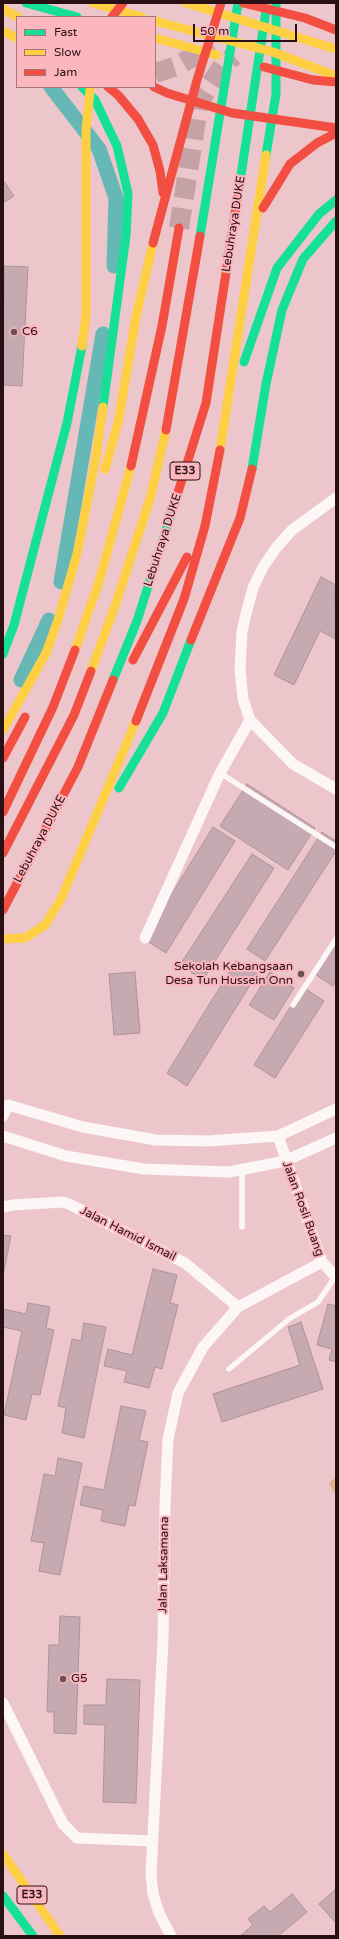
<!DOCTYPE html>
<html>
<head>
<meta charset="utf-8">
<style>
	body { margin:0 }
	#map { position:relative; width:339px; height:1939px; overflow:hidden; background:#ecc6cb; font-family:"Varela Round",sans-serif }
	canvas { display:block }
	.frame { position:absolute; inset:0; border:4px solid #281014; pointer-events:none }
	.legend { position:absolute; left:16px; top:16px; width:140px; height:72px; box-sizing:border-box; background:#fcb6be; border:1px solid #a7747a; margin:0; padding:5px 7px; list-style:none; font-size:12px; color:#281014 }
	.legend li { display:flex; align-items:center; gap:8px; height:20px }
	.legend b { width:20px; border:1px solid #a7747a }
	.scale { position:absolute; left:193px; top:24px; width:104px; height:18px; box-sizing:border-box; border:2px solid #281014; border-top:0; padding-left:5px; font-size:12px; line-height:14px; white-space:nowrap; color:#281014; -webkit-text-stroke:3px #fcb6be; paint-order:stroke }
</style>
</head>
<body>
<div id="map">
<canvas width="339" height="1939"></canvas>
<div class="frame"></div>
<ul class="legend">
<li><b style="height:5px;background:#16e098"></b>Fast</li>
<li><b style="height:5px;background:#ffcf43"></b>Slow</li>
<li><b style="height:5px;background:#f24e42"></b>Jam</li>
</ul>
<div class="scale">50 m</div>
</div>
<script>
const g = document.querySelector('canvas').getContext('2d');
g.lineJoin = 'round';
function paint(path, color) {
  g.fillStyle = color;
  g.fill(path, 'evenodd');
}
function shape(rows) {
  const path = new Path2D();
  for (const r of rows) {
    path.moveTo(r[0], r[1]);
    for (let i = 2; i < r.length; i += 2) path.lineTo(r[i], r[i + 1]);
  }
  return path;
}
function trace(path, color, width, dash) {
  g.strokeStyle = color;
  g.lineWidth = width;
  g.lineCap = dash ? 'butt' : 'round';
  g.setLineDash(dash || []);
  g.stroke(path);
}
function write(font, color, halo, rows, align = 'center') {
  g.font = font + ' "Varela Round",sans-serif';
  g.lineWidth = 4;
  g.setLineDash([]);
  g.textBaseline = 'middle';
  g.strokeStyle = halo;
  g.fillStyle = color;
  for (const [text, x, y, turn = 0] of rows) {
    g.save();
    g.translate(x, y);
    g.rotate((+turn || 0) * Math.PI / 180);
    g.textAlign = isNaN(turn) ? turn : align;
    if (halo) g.strokeText(text, 0, 0);
    g.fillText(text, 0, 0);
    g.restore();
  }
}
const green = shape([
	[336,1477,336,1496,329,1483]
]);
const canal = shape([
	[51,87,99,149,116,198,114,266],
	[61,582,103,334],
	[21,680,49,620]
]);
const building = shape([
	[3,180,14,196,3,203,3,180],
	[4,266,28,267,22,386,3,385,4,266],
	[321,577,336,585,335,602,336,603,336,639,320,631,294,685,274,675,321,577],
	[247,784,315,828,288,870,220,826,247,784],
	[213,827,235,841,166,953,144,939,213,827],
	[322,832,336,841,336,851,265,961,247,949,322,832],
	[252,854,274,868,203,980,180,965,252,854],
	[336,937,336,981,333,986,313,973,336,937],
	[236,961,257,974,187,1086,167,1073,236,961],
	[135,972,140,1033,114,1035,109,974,135,972],
	[270,972,294,988,274,1020,249,1005,270,972],
	[303,987,324,1001,275,1078,254,1065,303,987],
	[3,1235,11,1236,3,1275,3,1235],
	[153,1269,177,1275,170,1303,178,1305,162,1369,155,1367,149,1388,124,1382,127,1371,104,1366,108,1349,132,1355,153,1269],
	[28,1303,50,1307,46,1328,54,1330,40,1395,32,1394,26,1420,4,1415,22,1331,3,1327,3,1309,26,1314,28,1303],
	[328,1304,336,1306,336,1362,329,1360,332,1349,317,1345,328,1304],
	[301,1322,323,1389,222,1422,213,1394,300,1365,288,1327,301,1322],
	[84,1323,106,1327,84,1438,62,1433,66,1408,58,1406,72,1339,81,1341,84,1323],
	[121,1406,146,1411,139,1440,148,1442,135,1506,129,1505,125,1526,101,1521,103,1510,80,1505,84,1486,104,1490,121,1406],
	[58,1458,82,1463,60,1575,39,1571,44,1543,31,1541,44,1474,55,1476,58,1458],
	[60,1616,80,1617,76,1734,54,1733,54,1712,47,1712,49,1645,59,1645,60,1616],
	[107,1679,140,1680,136,1803,103,1802,105,1725,84,1724,84,1705,106,1705,107,1679],
	[336,1889,336,1923,319,1904,336,1889],
	[292,1894,307,1912,278,1936,240,1936,253,1925,248,1919,264,1906,270,1912,292,1894]
]);
const highwayTunnel = shape([
	[155,73,177,66,213,45],
	[179,228,199,102,223,65,234,56]
]);
const lane = shape([
	[220,773,336,847],
	[293,1005,336,939],
	[242,1169,242,1227],
	[229,1369,289,1319,318,1302,335,1277]
]);
const street = shape([
	[336,498,292,530,276,548,263,567,253,588,247,610,242,631,240,670,243,699,250,720,293,764,336,789],
	[145,938,220,773,250,720],
	[3,1116,8,1105,83,1127,156,1140,208,1141,278,1136,336,1109],
	[3,1136,66,1156,144,1169,229,1172,285,1161,336,1138],
	[278,1136,322,1262,336,1277],
	[3,1207,13,1205,62,1202,69,1204,185,1263,238,1307],
	[3,1703,63,1824,77,1838,153,1841],
	[171,1936,159,1913,153,1894,151,1874,163,1641,165,1505,168,1439,178,1393,203,1347,238,1307,322,1262]
]);
const fast = shape([
	[26,3,77,17],
	[82,87,95,100,117,146,128,193,126,236,103,407],
	[266,155,276,94,276,3],
	[239,188,266,11],
	[200,236,238,3],
	[244,362,277,268,319,214,336,200],
	[252,469,266,384,282,310,303,259,336,221],
	[3,654,14,625,67,423,82,346],
	[113,680,137,621,174,505],
	[119,788,163,713,191,640],
	[3,1896,33,1936]
]);
const slow = shape([
	[93,3,142,17],
	[186,3,336,49],
	[3,9,18,17],
	[155,21,273,52,336,76],
	[3,31,17,38],
	[155,38,217,55],
	[82,346,86,315,86,130,90,90],
	[220,450,266,155],
	[105,469,118,423,136,317,153,243],
	[75,650,99,582,131,466],
	[91,671,115,606,150,499,166,430],
	[3,730,46,653,58,620,77,554,96,457,103,407],
	[3,939,25,938,45,925,61,899,136,721],
	[3,1854,60,1936]
]);
const jam = shape([
	[243,3,305,18,336,30],
	[112,17,123,3],
	[264,67,313,80,336,82],
	[108,87,118,95,138,119,153,145,160,171,163,193],
	[154,87,167,93,232,113,336,128],
	[263,208,290,164,317,143,336,133],
	[153,243,197,80,221,3],
	[166,430,200,236],
	[131,466,162,326,179,228],
	[174,505,206,403,239,188],
	[191,640,240,518,252,469],
	[133,660,187,557],
	[136,721,184,599,205,526,220,450],
	[3,758,25,717],
	[3,812,53,707,75,650],
	[3,853,74,715,91,671],
	[3,910,78,767,113,680]
]);
const markers = [
	[14,332,4,"#6d5054"],
	[301,974,4,"#6d5054"],
	[63,1679,4,"#6d5054"]
];
const shields = [
	[185,471,30],
	[32,1895,30]
];
const shieldNames = [
	["E33",185,471],
	["E33",32,1895]
];
const streetNames = [
	["Lebuhraya DUKE",234,224,-81],
	["Lebuhraya DUKE",163,540,-72],
	["Lebuhraya DUKE",40,839,-62],
	["Jalan Rosli Buang",303,1209,70],
	["Jalan Hamid Ismail",128,1234,27],
	["Jalan Laksamana",164,1565,-89]
];
const poiNames = [
	["C6",22,332],
	["Sekolah Kebangsaan",293,967,"right"],
	["Desa Tun Hussein Onn",293,981,"right"],
	["G5",71,1679]
];
paint(green, '#e2af87');
trace(canal, '#66b8b6', 15);
paint(building, '#c6a9b1');
trace(building, '#ae929a', 1);
trace(highwayTunnel, '#c5a2a6', 20, [20, 10]);
trace(lane, '#fcf6f7', 5.5);
trace(street, '#fcf6f7', 11);
trace(fast, '#16e098', 9);
trace(slow, '#ffcf43', 9);
trace(jam, '#f24e42', 9);
for (const [x, y, r, color] of markers) {
  const dot = new Path2D();
  dot.arc(x, y, r, 0, 2 * Math.PI);
  g.fillStyle = color;
  g.fill(dot);
  trace(dot, '#fcb6be', 1.5);
}
for (const [x, y, w] of shields) {
  const box = new Path2D();
  box.roundRect(x - w / 2, y - 9, w, 18, 3);
  g.fillStyle = '#fcb6be';
  g.fill(box);
  trace(box, '#281014', 1);
}
write('bold 11px', '#281014', null, shieldNames);
write('12px', '#281014', '#fcb6be', streetNames);
write('12px', '#281014', '#fcb6be', poiNames, 'left');
</script>
</body>
</html>
